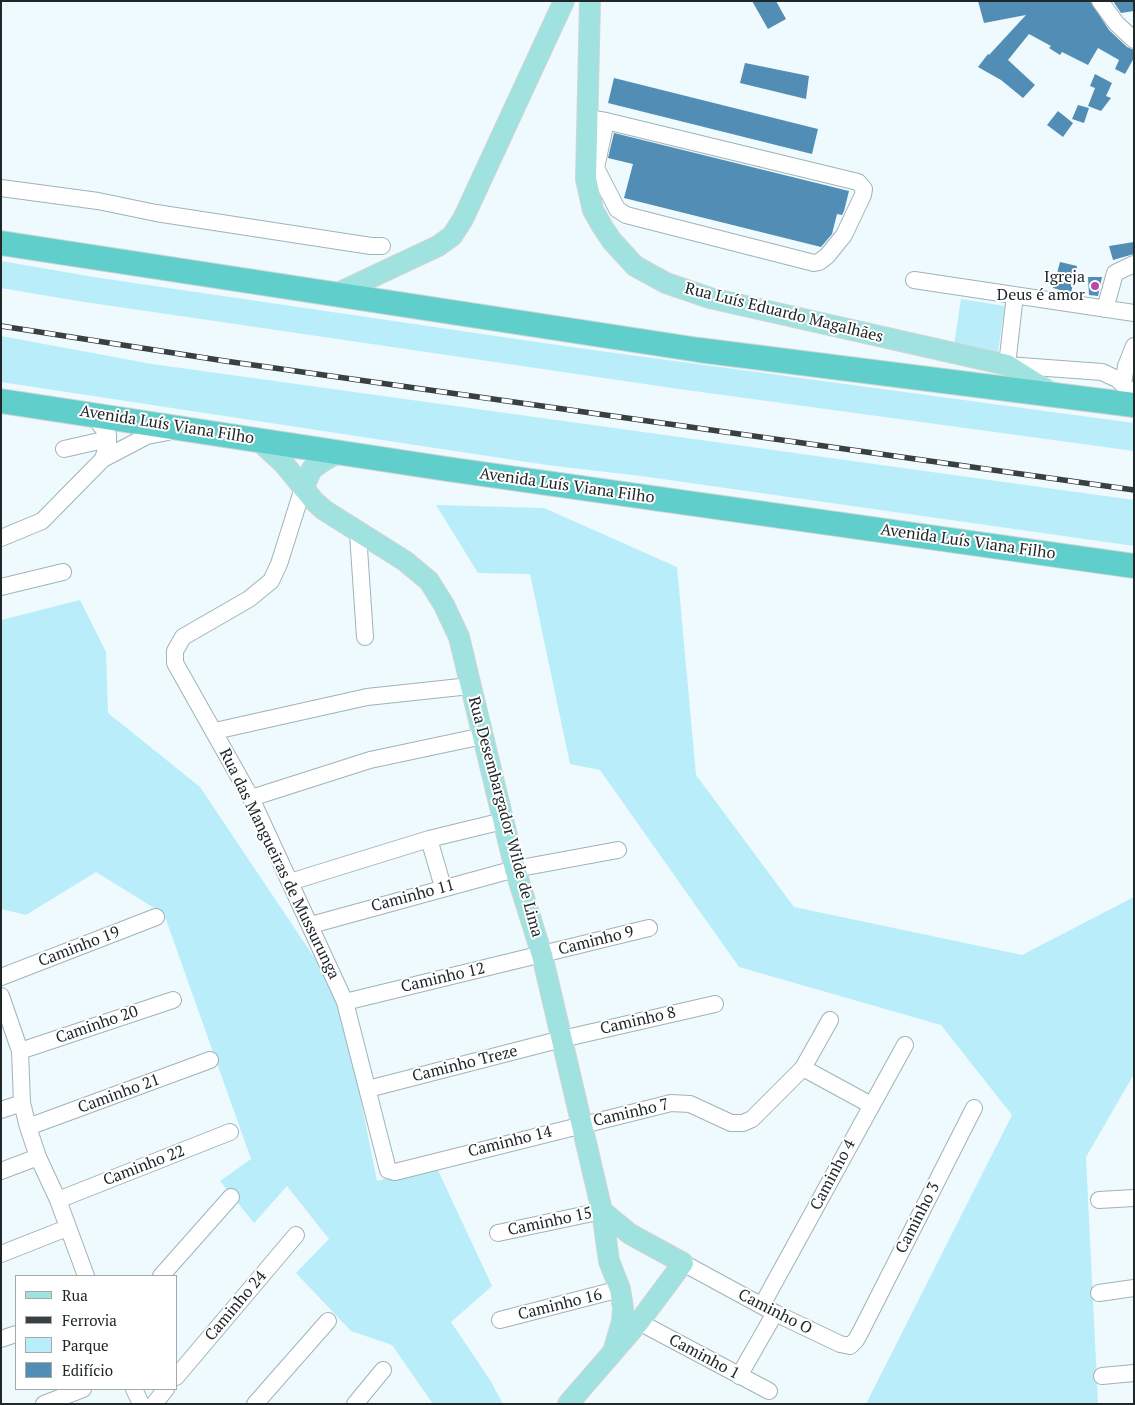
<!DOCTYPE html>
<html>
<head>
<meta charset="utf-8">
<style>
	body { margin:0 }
	#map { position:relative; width:1135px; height:1405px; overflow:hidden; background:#eefafd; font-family:"PT Serif",serif }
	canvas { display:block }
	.frame { position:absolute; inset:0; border:2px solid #202729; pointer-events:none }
	.legend { position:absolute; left:15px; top:1275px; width:162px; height:115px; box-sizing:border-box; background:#fff; border:1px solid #a6a9a9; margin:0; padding:6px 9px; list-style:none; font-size:15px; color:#202729 }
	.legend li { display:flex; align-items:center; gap:10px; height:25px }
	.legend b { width:25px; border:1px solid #a6a9a9 }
</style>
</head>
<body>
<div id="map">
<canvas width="1135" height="1405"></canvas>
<div class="frame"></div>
<ul class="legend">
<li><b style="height:6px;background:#a0e2df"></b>Rua</li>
<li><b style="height:6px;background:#394042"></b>Ferrovia</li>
<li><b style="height:14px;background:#b9edfa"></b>Parque</li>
<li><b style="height:14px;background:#518db4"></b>Edifício</li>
</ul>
</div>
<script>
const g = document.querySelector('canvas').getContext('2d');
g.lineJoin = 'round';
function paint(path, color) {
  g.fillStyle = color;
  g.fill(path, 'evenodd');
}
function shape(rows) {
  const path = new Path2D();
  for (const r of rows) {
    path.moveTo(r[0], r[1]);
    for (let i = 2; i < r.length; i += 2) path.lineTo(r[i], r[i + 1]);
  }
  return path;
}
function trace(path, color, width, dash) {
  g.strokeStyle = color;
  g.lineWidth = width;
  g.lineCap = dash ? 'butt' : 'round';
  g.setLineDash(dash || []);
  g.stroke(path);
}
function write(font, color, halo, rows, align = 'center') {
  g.font = font + ' "PT Serif",serif';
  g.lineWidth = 4;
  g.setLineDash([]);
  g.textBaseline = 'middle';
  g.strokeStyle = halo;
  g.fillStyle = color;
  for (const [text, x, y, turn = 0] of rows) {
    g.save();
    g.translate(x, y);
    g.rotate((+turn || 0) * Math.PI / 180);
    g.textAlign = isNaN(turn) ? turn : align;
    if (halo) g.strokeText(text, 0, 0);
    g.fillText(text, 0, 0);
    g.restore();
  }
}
const green = shape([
	[1,261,100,278,571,347,1134,423,1134,451,679,389,78,301,1,288],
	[961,299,1005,306,998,352,954,345],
	[1,336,152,364,1134,500,1134,546,641,476,547,465,1,382],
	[436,505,544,508,677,567,696,775,794,907,1022,955,1134,897,1134,1074,1086,1157,1098,1404,866,1404,1012,1115,941,1025,739,967,600,770,570,764,530,574,478,573],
	[80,600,106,652,108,713,200,787,340,996,377,1181,436,1166,492,1286,451,1322,490,1380,503,1404,433,1404,392,1345,351,1331,296,1273,329,1239,287,1186,254,1223,220,1181,251,1159,164,914,96,872,26,915,1,909,1,620]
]);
const building = shape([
	[752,1,776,1,786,19,768,29],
	[978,1,1090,1,1109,30,1127,47,1134,50,1134,58,1125,74,1115,69,1119,60,1098,48,1088,65,1062,52,1060,55,1049,48,1051,46,1029,34,1008,60,1035,85,1023,98,1001,80,978,67,988,54,989,55,1026,15,984,23],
	[1113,1,1134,1,1134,11,1121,13],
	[745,63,809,76,806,99,740,83],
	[1095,74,1112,83,1106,96,1111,98,1101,111,1088,106,1095,88,1090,86],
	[614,78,818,129,812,154,608,103],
	[1078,105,1089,108,1084,123,1072,119],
	[1058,111,1073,123,1063,137,1047,125],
	[614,133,849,191,844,211,842,215,837,214,832,234,821,247,624,198,633,164,608,158],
	[1134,242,1134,254,1113,260,1109,246],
	[1060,262,1077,266,1071,293,1053,288],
	[1088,277,1102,277,1098,296,1089,295]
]);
const minor = shape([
	[1100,1,1116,23,1134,40],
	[588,118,606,121,858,182,864,189,863,195,844,235,827,256,819,262,814,263,626,215,617,209,596,168,606,121],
	[1,188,98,201,156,213,371,246,382,246],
	[914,280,1134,313],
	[1015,295,1007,365,1102,372,1117,379,1134,394],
	[1105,309,1115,273,1134,264],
	[1123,384,1126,366,1134,346],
	[92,414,108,435,108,443,103,459],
	[64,449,108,439],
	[303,488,279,564,271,581,249,599,183,637,175,651,175,663,251,798,345,1002,388,1170,395,1172,671,1103,690,1104,731,1123,743,1123,752,1119,803,1068,830,1020],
	[358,534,365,637],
	[1,538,42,521,103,459,147,436,168,432],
	[1,587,63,572],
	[215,731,367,697,470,686],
	[251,798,370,760,483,736],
	[429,839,443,887],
	[290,882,429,839,503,821],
	[311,925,515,869,618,850],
	[1,977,156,917],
	[1,996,20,1051,22,1103,28,1127,38,1157,58,1200,86,1276],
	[345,1002,649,928],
	[20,1051,173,1000],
	[803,1068,871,1105],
	[368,1089,562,1039,715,1004],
	[1,1110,22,1103],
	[28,1127,210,1060],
	[1,1171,38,1157],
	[58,1200,230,1132],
	[1099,1200,1134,1198],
	[498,1233,602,1211],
	[1,1254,67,1228],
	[683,1263,775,1313,840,1344,850,1346,856,1340,862,1329,974,1108],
	[161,1276,231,1197],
	[1099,1293,1134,1288],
	[762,1305,905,1045],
	[500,1320,620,1289],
	[639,1322,769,1391],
	[1,1339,16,1334],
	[739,1376,775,1313],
	[1102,1376,1134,1373],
	[176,1377,296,1235],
	[134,1389,141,1404],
	[44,1404,83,1389],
	[154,1404,166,1389],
	[255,1404,328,1321],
	[355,1404,383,1370]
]);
const major = shape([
	[590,1,586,179,593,210,602,226,612,241,635,266,666,283,710,298,1007,365,1053,394],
	[336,294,438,246,452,236,463,219,564,1],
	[257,439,285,465,314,501,324,510,405,561,429,581,444,605,459,637,515,869,542,955,602,1211,609,1261,620,1289,623,1308,622,1322,613,1352],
	[303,488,312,469,325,460,339,452],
	[568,1404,639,1322,683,1263,630,1234,602,1211]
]);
const highway = shape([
	[1,243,699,350,1134,405],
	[1,401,447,469,1134,566]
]);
const rail = shape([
	[1,326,225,361,1134,490]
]);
const markers = [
	[1095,286,5,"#b54aaa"]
];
const poiNames = [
	["Igreja",1085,277],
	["Deus é amor",1085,295]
];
const streetNames = [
	["Rua Luís Eduardo Magalhães",784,313,14],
	["Avenida Luís Viana Filho",167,425,9],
	["Avenida Luís Viana Filho",567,486,8],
	["Avenida Luís Viana Filho",968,542,8],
	["Rua Desembargador Wilde de Lima",505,817,75],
	["Rua das Mangueiras de Mussurunga",279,864,64],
	["Caminho 11",413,896,-15],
	["Caminho 9",596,941,-14],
	["Caminho 19",79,947,-21],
	["Caminho 12",443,978,-13],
	["Caminho 8",638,1021,-13],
	["Caminho 20",97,1025,-19],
	["Caminho Treze",465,1064,-14],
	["Caminho 21",119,1094,-20],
	["Caminho 7",631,1113,-13],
	["Caminho 14",510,1142,-14],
	["Caminho 22",144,1166,-21],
	["Caminho 4",833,1175,-62],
	["Caminho 3",918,1218,-63],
	["Caminho 15",550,1222,-12],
	["Caminho 16",560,1305,-14],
	["Caminho 24",236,1306,-50],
	["Caminho O",775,1312,27],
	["Caminho 1",704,1357,28]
];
paint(green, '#b9edfa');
paint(building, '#518db4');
trace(minor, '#a0b3b8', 18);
trace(major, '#d2d4d4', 22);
trace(highway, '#d2d4d4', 26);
trace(minor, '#fff', 16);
trace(major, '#a0e2df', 20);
trace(highway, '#60ceca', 24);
trace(rail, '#394042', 5.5);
trace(rail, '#fff', 4, [11]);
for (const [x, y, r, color] of markers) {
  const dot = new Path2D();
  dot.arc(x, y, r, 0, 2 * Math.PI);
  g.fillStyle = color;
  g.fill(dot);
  trace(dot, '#fff', 2);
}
write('16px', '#202729', '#fff', poiNames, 'right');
write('16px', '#202729', '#fff', streetNames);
</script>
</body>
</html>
